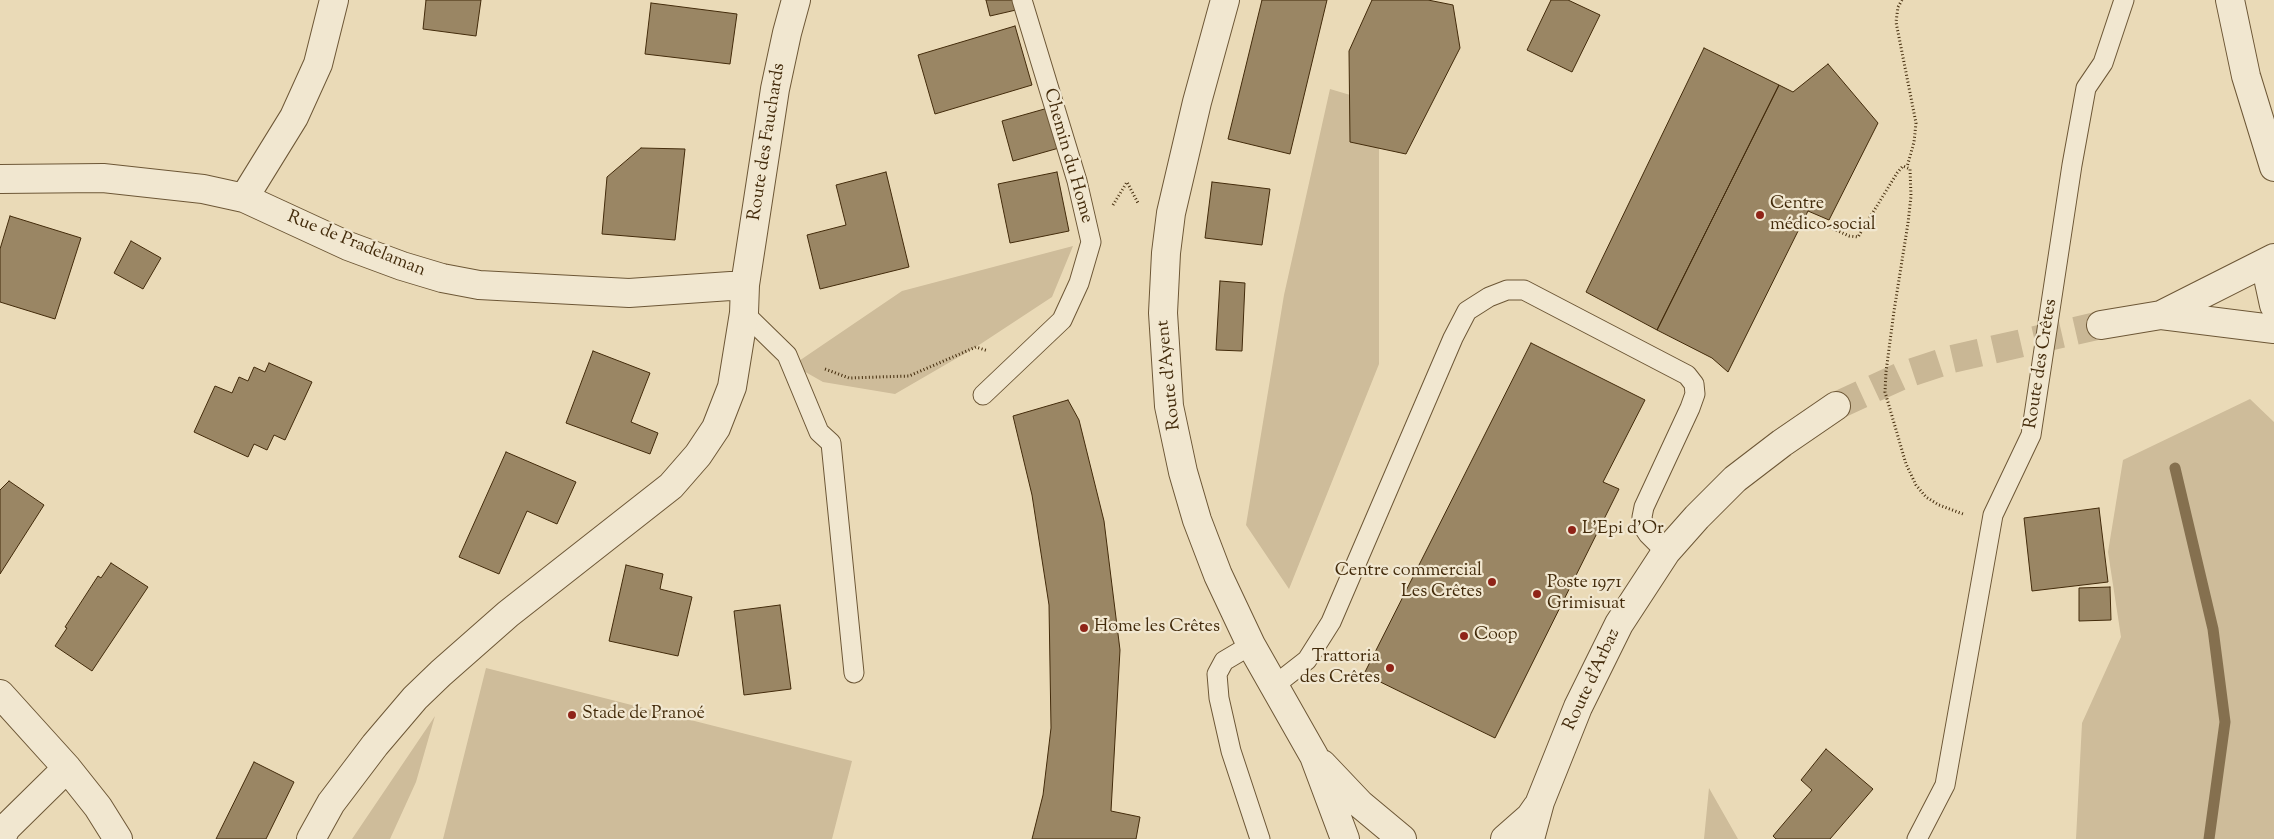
<!DOCTYPE html>
<html>
<head>
<meta charset="utf-8">
<style>
	body { margin:0 }
	canvas { display:block; background:#eadab7 }
</style>
</head>
<body>
<canvas width="2274" height="839"></canvas>
<script>
const g = document.querySelector('canvas').getContext('2d');
g.lineJoin = 'round';
function paint(path, color) {
  g.fillStyle = color;
  g.fill(path, 'evenodd');
}
function shape(rows) {
  const path = new Path2D();
  for (const r of rows) {
    path.moveTo(r[0], r[1]);
    for (let i = 2; i < r.length; i += 2) path.lineTo(r[i], r[i + 1]);
  }
  return path;
}
function trace(path, color, width, dash) {
  g.strokeStyle = color;
  g.lineWidth = width;
  g.lineCap = dash ? 'butt' : 'round';
  g.setLineDash(dash || []);
  g.stroke(path);
}
function write(font, color, halo, rows, align = 'center') {
  g.font = font + ' "Sorts Mill Goudy",serif';
  g.lineWidth = 4.5;
  g.setLineDash([]);
  g.textBaseline = 'middle';
  g.strokeStyle = halo;
  g.fillStyle = color;
  for (const [text, x, y, turn = 0] of rows) {
    g.save();
    g.translate(x, y);
    g.rotate((+turn || 0) * Math.PI / 180);
    g.textAlign = isNaN(turn) ? turn : align;
    if (halo) g.strokeText(text, 0, 0);
    g.fillText(text, 0, 0);
    g.restore();
  }
}
const green = shape([
	[1330,89,1357,97,1379,149,1379,364,1289,589,1246,525,1284,295],
	[1073,246,1052,297,976,347,895,394,823,382,793,365,902,291],
	[2250,399,2274,422,2274,839,2076,839,2082,723,2121,637,2108,552,2123,460],
	[486,668,852,761,832,839,443,839],
	[435,716,416,782,390,839,352,839],
	[1709,788,1738,839,1704,839]
]);
const stream = shape([
	[2175,468,2213,629,2225,722,2209,839]
]);
const building = shape([
	[426,0,481,0,476,36,423,29,426,0],
	[986,0,1013,0,1016,10,990,16,986,0],
	[1262,0,1327,0,1290,154,1228,139,1262,0],
	[1372,0,1428,0,1453,5,1460,48,1406,154,1350,142,1349,51,1372,0],
	[1551,0,1568,0,1600,15,1572,72,1527,50,1551,0],
	[651,3,737,14,730,64,645,54,651,3],
	[1015,26,1032,85,935,114,918,55,1015,26],
	[1704,48,1779,85,1657,330,1586,292,1704,48],
	[1828,64,1878,123,1829,220,1808,211,1728,372,1712,358,1657,330,1779,85,1793,92,1828,64],
	[1048,108,1059,148,1013,161,1002,121,1048,108],
	[641,148,685,149,675,240,602,234,607,177,641,148],
	[886,172,909,267,820,289,807,235,846,225,836,185,886,172],
	[1057,172,1069,231,1010,243,998,184,1057,172],
	[1212,182,1270,189,1262,245,1205,238,1212,182],
	[10,216,81,238,55,319,0,302,0,249,10,216],
	[131,241,161,258,143,289,114,273,131,241],
	[1220,281,1245,283,1242,351,1216,350,1220,281],
	[1531,343,1645,400,1603,482,1619,489,1495,738,1364,674,1531,343],
	[593,351,650,373,631,422,658,433,650,454,566,423,593,351],
	[269,363,312,382,285,440,274,435,267,450,254,444,248,457,194,432,215,386,232,393,239,377,248,381,254,367,265,372,269,363],
	[1068,400,1079,420,1104,521,1120,650,1111,811,1140,817,1136,839,1032,839,1043,795,1051,728,1049,605,1032,495,1013,416,1068,400],
	[506,452,576,482,557,524,527,511,499,574,459,557,506,452],
	[9,481,44,505,0,574,0,490,9,481],
	[2099,508,2108,582,2032,591,2024,518,2099,508],
	[111,563,148,587,92,671,55,646,67,628,65,627,98,576,101,578,111,563],
	[626,565,663,574,660,589,692,597,678,656,609,641,626,565],
	[2110,587,2111,620,2079,621,2079,588,2110,587],
	[780,605,791,689,744,695,734,611,780,605],
	[1826,749,1873,789,1830,839,1776,839,1773,836,1812,790,1801,780,1826,749],
	[254,762,294,782,266,839,216,839,254,762]
]);
const tertiaryTunnel = shape([
	[1836,406,1901,376,1952,359,2101,325]
]);
const path = shape([
	[1902,0,1898,7,1896,22,1916,123,1914,142,1907,167],
	[1113,205,1127,182,1138,203],
	[1816,226,1827,226,1849,236,1858,237,1897,173,1903,166,1910,169,1911,196,1908,223,1894,311,1886,372,1885,392,1906,464,1916,485,1926,497,1939,505,1963,514],
	[825,369,849,378,909,376,976,347,988,351]
]);
const service = shape([
	[744,313,787,355,819,432,831,443,854,673],
	[983,395,1062,320,1079,283,1091,242,1077,181,1022,0],
	[1251,645,1224,661,1217,674,1219,698,1231,751,1260,839],
	[1275,685,1307,660,1331,622,1453,338,1467,311,1489,297,1507,290,1524,290,1687,375,1694,384,1695,394,1690,408,1644,507,1642,517,1644,528,1648,534,1666,552],
	[1917,839,1945,785,1993,515,2031,435,2072,165,2086,88,2103,63,2124,0]
]);
const minor = shape([
	[2230,0,2246,76,2274,167],
	[0,179,103,178,203,189,244,198,348,246,402,266,442,278,479,285,629,293,745,285],
	[244,198,294,117,318,64,334,0],
	[0,694,67,768,98,807,118,839],
	[1,839,6,828,67,768],
	[311,839,331,803,375,745,415,698,441,673,508,614,671,486,698,455,716,428,732,387,744,313,745,285,775,89,787,33,796,0]
]);
const tertiary = shape([
	[1225,0,1197,102,1171,213,1166,253,1163,313,1169,406,1183,472,1197,520,1218,575,1251,645,1314,756,1345,839],
	[2274,258,2269,282,2274,305],
	[2161,315,2274,258],
	[2101,325,2161,315,2274,329],
	[1322,764,1360,804,1402,839],
	[1505,839,1530,817,1537,807],
	[1530,839,1540,802,1578,707,1619,624,1666,552,1697,517,1735,479,1782,443,1836,406]
]);
const markers = [
	[1760,215,5,"#8f2418"],
	[1572,530,5,"#8f2418"],
	[1492,582,5,"#8f2418"],
	[1537,594,5,"#8f2418"],
	[1084,628,5,"#8f2418"],
	[1464,636,5,"#8f2418"],
	[1390,668,5,"#8f2418"],
	[572,715,5,"#8f2418"]
];
const streetNames = [
	["Route des Fauchards",768,142,-81],
	["Chemin du Home",1067,156,74],
	["Rue de Pradelaman",356,245,22],
	["Route des Crêtes",2042,364,-81],
	["Route d'Ayent",1170,375,-96],
	["Route d'Arbaz",1593,680,-65]
];
const poiNames = [
	["Centre",1770,205],
	["médico-social",1770,226],
	["L'Epi d'Or",1582,530],
	["Centre commercial",1482,572,"right"],
	["Les Crêtes",1482,593,"right"],
	["Poste 1971",1547,584],
	["Grimisuat",1547,605],
	["Home les Crêtes",1094,628],
	["Coop",1474,636],
	["Trattoria",1380,658,"right"],
	["des Crêtes",1380,679,"right"],
	["Stade de Pranoé",582,715]
];
paint(green, '#cebc9a');
trace(stream, '#85704f', 11);
paint(building, '#9a8664');
trace(building, '#432b0b', 1);
trace(tertiaryTunnel, '#c9b795', 28, [28, 14]);
trace(service, '#6d5736', 21);
trace(minor, '#6d5736', 30);
trace(tertiary, '#6d5736', 30);
trace(path, '#432b0b', 3, [1, 2.5]);
trace(service, '#f1e7d0', 19);
trace(minor, '#f1e7d0', 28);
trace(tertiary, '#f1e7d0', 28);
for (const [x, y, r, color] of markers) {
  const dot = new Path2D();
  dot.arc(x, y, r, 0, 2 * Math.PI);
  g.fillStyle = color;
  g.fill(dot);
  trace(dot, '#f1e7d0', 2);
}
write('18px', '#432b0b', '#f1e7d0', streetNames);
write('18px', '#432b0b', '#f1e7d0', poiNames, 'left');
</script>
</body>
</html>
